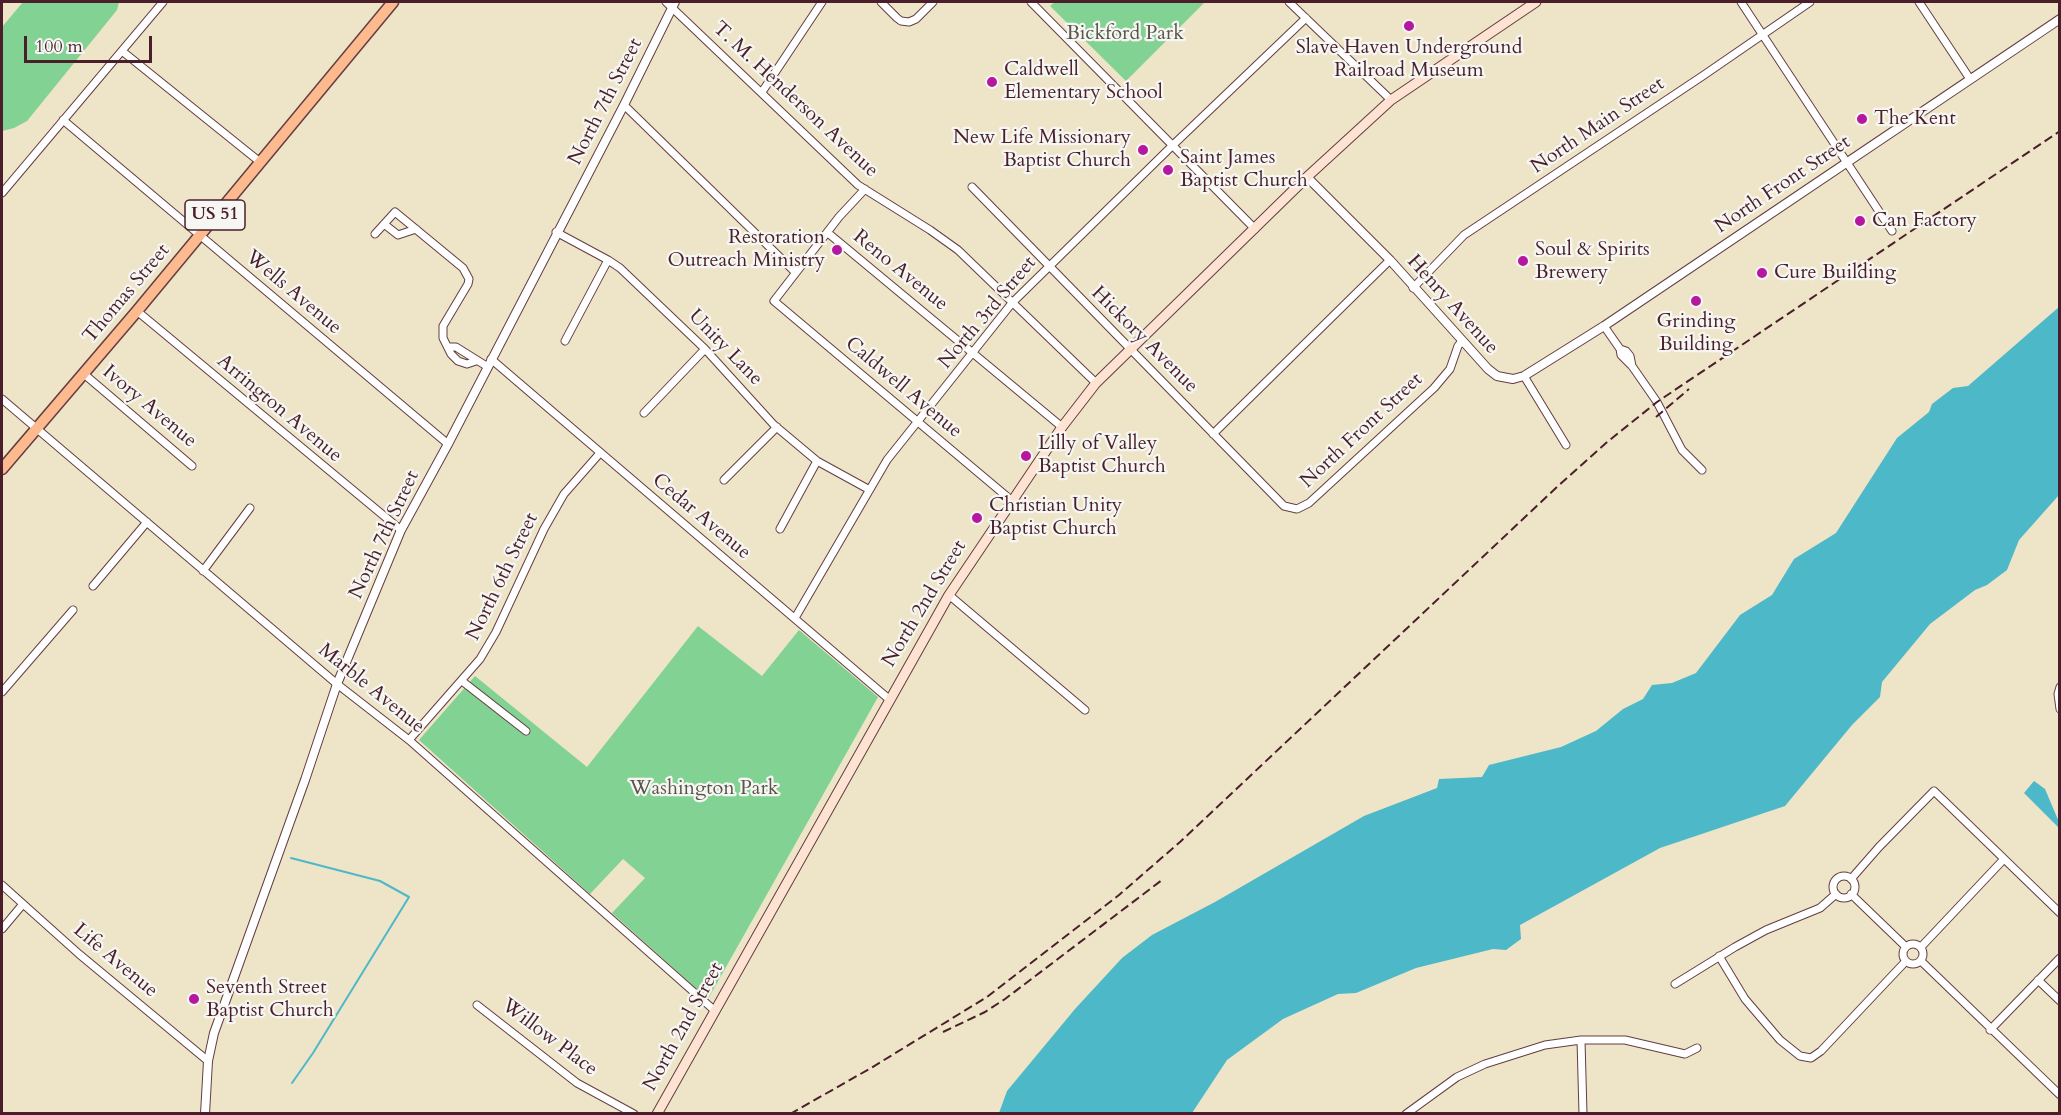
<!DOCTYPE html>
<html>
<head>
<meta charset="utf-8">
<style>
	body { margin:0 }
	#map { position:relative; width:2061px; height:1115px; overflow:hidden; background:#eee4c8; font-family:Cardo,serif }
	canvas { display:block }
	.frame { position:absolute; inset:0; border:3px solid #4a1f2b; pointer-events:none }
	.scale { position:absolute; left:24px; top:36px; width:128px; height:27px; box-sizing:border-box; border:3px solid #4a1f2b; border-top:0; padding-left:8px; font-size:18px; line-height:21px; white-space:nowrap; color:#4a1f2b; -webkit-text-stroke:4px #f6f6f2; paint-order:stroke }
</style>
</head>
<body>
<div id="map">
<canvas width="2061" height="1115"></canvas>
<div class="frame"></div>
<div class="scale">100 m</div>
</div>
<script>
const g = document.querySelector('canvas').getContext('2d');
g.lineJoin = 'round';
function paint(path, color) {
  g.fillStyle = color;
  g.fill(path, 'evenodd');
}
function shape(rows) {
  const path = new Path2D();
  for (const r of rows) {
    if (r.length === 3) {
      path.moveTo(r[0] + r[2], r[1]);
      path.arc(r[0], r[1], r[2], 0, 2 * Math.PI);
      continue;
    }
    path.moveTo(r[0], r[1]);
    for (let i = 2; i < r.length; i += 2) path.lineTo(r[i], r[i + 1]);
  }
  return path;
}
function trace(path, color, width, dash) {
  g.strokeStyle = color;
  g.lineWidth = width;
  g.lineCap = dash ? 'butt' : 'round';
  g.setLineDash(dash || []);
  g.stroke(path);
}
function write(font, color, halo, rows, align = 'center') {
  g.font = font + ' Cardo,serif';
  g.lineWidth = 4.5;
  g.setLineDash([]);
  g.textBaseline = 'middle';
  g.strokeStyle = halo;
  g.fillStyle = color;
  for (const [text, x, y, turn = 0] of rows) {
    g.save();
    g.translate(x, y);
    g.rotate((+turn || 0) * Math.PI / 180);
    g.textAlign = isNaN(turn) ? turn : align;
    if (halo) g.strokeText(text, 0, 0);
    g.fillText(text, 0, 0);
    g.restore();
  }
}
const green = shape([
	[23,2,119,2,117,10,27,121,14,128,2,131,2,27],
	[1055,2,1205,2,1126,81,1050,6],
	[698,626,762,676,799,630,878,697,708,999,612,913,645,878,623,859,590,894,419,740,475,676,587,767]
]);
const water = shape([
	[2059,307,2059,495,2019,540,2007,570,1987,585,1975,590,1930,624,1882,682,1880,697,1852,725,1785,806,1660,848,1520,925,1521,939,1506,950,1493,949,1416,968,1356,993,1338,994,1283,1019,1227,1060,1192,1113,999,1113,1007,1091,1075,1009,1122,958,1152,935,1215,902,1364,816,1437,788,1439,779,1482,777,1489,765,1561,747,1596,731,1623,709,1643,699,1652,685,1672,683,1696,673,1740,615,1772,595,1794,559,1836,533,1897,438,1929,412,1932,404,1953,388,1968,386],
	[2034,781,2045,789,2059,822,2059,828,2024,793]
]);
const stream = shape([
	[291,858,380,881,409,897,313,1053,292,1083]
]);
const minor = shape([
	[666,2,858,185,930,230,958,250,1096,383],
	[881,2,897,18,901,21,909,22,916,19,933,2],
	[1031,2,1255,229],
	[1289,2,1391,100],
	[1741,2,1892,231],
	[1919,2,1970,79],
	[122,51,260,162],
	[762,92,822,2],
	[624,105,795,272],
	[63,120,448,444],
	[972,187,1284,506,1297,509,1309,503,1434,388,1450,369,1458,346,1462,341],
	[865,189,839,217,774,301,1011,500],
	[2,193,163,2],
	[384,224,398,235,416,229],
	[556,232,608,260,620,268,705,349,774,425,817,461,868,489],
	[828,233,1062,427],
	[375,234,395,212,463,268,469,279,468,284,443,326,443,338,451,354,458,361,467,364,476,361],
	[1413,288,1464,235,1704,75,1810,2],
	[137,311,401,530],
	[1604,326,1620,349,1621,355,1632,366,1657,402,1682,450,1702,470],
	[565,341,608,260],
	[448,347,456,347,488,367],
	[1620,349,1626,351,1630,356,1632,366],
	[491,359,890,700],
	[84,374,192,466],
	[1524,376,1566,445],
	[2,399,337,684,409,740,714,1010],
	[644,413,705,349],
	[1213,434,1390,260],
	[724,480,777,427],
	[780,529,817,461],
	[203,571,250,508],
	[93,586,147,522],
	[949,595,1085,710],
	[795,618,887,460,1012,303,1173,145,1306,18],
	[462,681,526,731],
	[2060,687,2058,694,2060,709],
	[2,692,73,610],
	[409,740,480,659,496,632,544,529,564,494,600,453],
	[1844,887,11],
	[1851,879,1879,847,1934,791,2060,913],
	[2,885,79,954,208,1061],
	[1851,894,1906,947],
	[2,929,23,904],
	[1913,954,10],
	[1921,947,2004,859],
	[1719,956,1745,999,1780,1040,1800,1056,1811,1058,1821,1051,1906,961],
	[1921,961,2060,1095],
	[2038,980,2060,1001],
	[1675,984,1735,947,1766,930,1820,908,1836,894],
	[477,1005,577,1083,634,1114],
	[1990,1030,2060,958],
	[1581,1040,1583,1114],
	[1406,1114,1457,1077,1485,1064,1545,1045,1581,1040,1625,1040,1685,1054,1697,1048]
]);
const tertiary = shape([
	[1307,177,1390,260,1488,369,1497,376,1513,379,1524,376,1604,326,2060,19],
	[205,1114,208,1061,214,1033,305,780,337,684,401,530,448,444,624,105,675,2]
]);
const secondary = shape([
	[657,1114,949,595,1062,427,1096,383,1307,177,1391,100,1536,2]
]);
const primary = shape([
	[2,469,137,311,393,2]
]);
const rail = shape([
	[1656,417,1689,389],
	[943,1032,985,1012,1005,999,1162,880],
	[790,1114,871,1068,987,997,1119,895,1180,842,1557,487,1606,443,1657,402,2060,131]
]);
const markers = [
	[1409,26,6,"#b5179e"],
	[992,82,6,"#b5179e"],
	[1862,119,6,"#b5179e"],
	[1143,150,6,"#b5179e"],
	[1168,170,6,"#b5179e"],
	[1860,221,6,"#b5179e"],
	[837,250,6,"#b5179e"],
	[1523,261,6,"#b5179e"],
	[1762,273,6,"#b5179e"],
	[1696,301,6,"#b5179e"],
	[1026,456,6,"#b5179e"],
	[977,518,6,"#b5179e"],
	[194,999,6,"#b5179e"]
];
const shields = [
	[215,215,60]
];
const shieldNames = [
	["US 51",215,215]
];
const parkNames = [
	["Bickford Park",1125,34],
	["Washington Park",704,789]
];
const poiNames = [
	["Slave Haven Underground",1409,48,"center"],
	["Railroad Museum",1409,71,"center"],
	["Caldwell",1004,70],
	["Elementary School",1004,93],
	["The Kent",1874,119],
	["New Life Missionary",1131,138,"right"],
	["Baptist Church",1131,161,"right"],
	["Saint James",1180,158],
	["Baptist Church",1180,181],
	["Can Factory",1872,221],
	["Restoration",825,238,"right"],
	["Outreach Ministry",825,261,"right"],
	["Soul & Spirits",1535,250],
	["Brewery",1535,273],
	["Cure Building",1774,273],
	["Grinding",1696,322,"center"],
	["Building",1696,345,"center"],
	["Lilly of Valley",1038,444],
	["Baptist Church",1038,467],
	["Christian Unity",989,506],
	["Baptist Church",989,529],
	["Seventh Street",206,988],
	["Baptist Church",206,1011]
];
const streetNames = [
	["T. M. Henderson Avenue",795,100,43],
	["North 7th Street",606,102,-63],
	["North Main Street",1598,126,-34],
	["North Front Street",1783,185,-34],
	["Reno Avenue",900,271,39],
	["Wells Avenue",293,293,40],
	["Thomas Street",127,294,-50],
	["Henry Avenue",1452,305,48],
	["North 3rd Street",988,313,-50],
	["Hickory Avenue",1144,340,45],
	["Unity Lane",725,348,46],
	["Caldwell Avenue",903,388,40],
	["Ivory Avenue",149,407,40],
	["Arrington Avenue",279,409,40],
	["North Front Street",1362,431,-43],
	["Cedar Avenue",701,517,40],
	["North 7th Street",385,535,-65],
	["North 6th Street",503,577,-64],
	["North 2nd Street",925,604,-59],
	["Marble Avenue",371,689,39],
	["Life Avenue",115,961,40],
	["North 2nd Street",684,1027,-61],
	["Willow Place",549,1038,37]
];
paint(green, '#81d293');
paint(water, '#4cb8c8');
trace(stream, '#4cb8c8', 2);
trace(minor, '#633d43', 9);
trace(tertiary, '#633d43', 10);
trace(secondary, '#633d43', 11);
trace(primary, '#633d43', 13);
trace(minor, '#fff', 7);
trace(tertiary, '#fff', 8);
trace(secondary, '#fee3d2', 9);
trace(primary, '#fcba8e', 10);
trace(rail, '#4a1f2b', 2, [9, 4.5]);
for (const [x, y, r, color] of markers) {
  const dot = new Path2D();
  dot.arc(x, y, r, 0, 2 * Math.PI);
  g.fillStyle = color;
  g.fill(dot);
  trace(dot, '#f6f6f2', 2);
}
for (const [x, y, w] of shields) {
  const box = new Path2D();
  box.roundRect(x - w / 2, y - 15, w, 30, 4.5);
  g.fillStyle = '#f6f6f2';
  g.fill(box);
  trace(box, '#4a1f2b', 1.5);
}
write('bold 18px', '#4a1f2b', null, shieldNames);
write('20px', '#5a554a', '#f6f6f2', parkNames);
write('20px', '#4a1f2b', '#f6f6f2', poiNames, 'left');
write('20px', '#4a1f2b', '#f6f6f2', streetNames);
</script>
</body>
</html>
